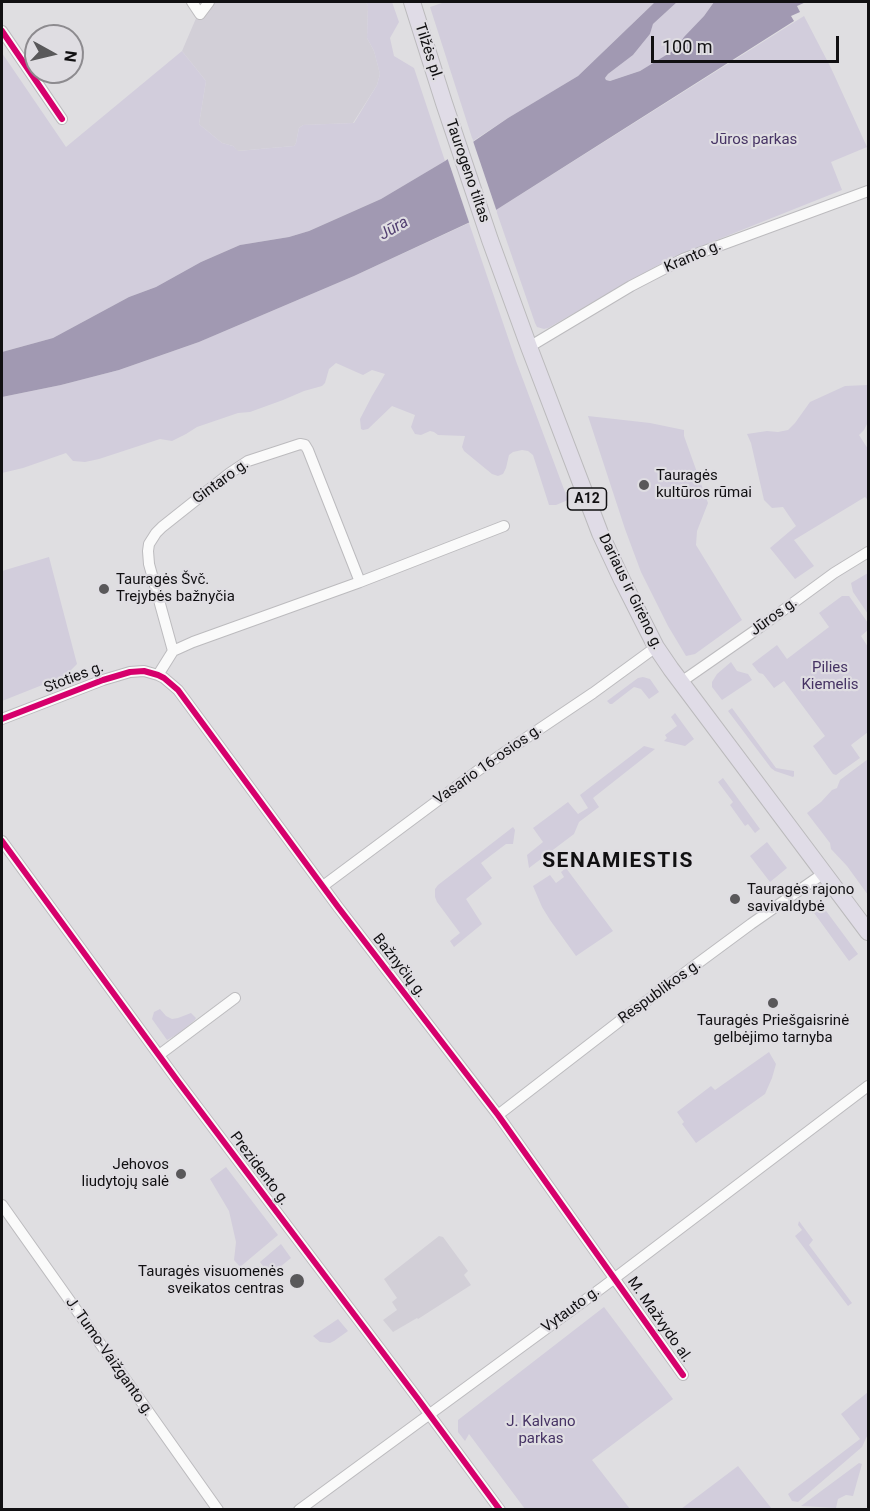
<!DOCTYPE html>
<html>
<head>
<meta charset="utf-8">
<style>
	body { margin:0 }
	#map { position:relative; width:870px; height:1511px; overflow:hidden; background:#dfdee1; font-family:Roboto,sans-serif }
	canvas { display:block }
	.frame { position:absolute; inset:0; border:3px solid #111012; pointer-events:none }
	.north { position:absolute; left:24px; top:24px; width:60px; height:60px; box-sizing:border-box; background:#dfdde2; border:2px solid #8d8b8f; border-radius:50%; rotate:98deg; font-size:16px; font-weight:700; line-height:24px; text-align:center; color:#111012 }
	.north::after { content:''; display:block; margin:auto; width:21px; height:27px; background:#59585a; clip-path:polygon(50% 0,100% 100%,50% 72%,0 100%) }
	.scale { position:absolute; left:651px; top:36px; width:188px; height:27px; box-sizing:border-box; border:3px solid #111012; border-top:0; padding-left:8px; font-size:18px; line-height:21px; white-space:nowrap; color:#111012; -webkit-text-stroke:4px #dfdde2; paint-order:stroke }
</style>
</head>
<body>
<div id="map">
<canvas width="870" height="1511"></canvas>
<div class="frame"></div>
<div class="north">N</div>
<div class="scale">100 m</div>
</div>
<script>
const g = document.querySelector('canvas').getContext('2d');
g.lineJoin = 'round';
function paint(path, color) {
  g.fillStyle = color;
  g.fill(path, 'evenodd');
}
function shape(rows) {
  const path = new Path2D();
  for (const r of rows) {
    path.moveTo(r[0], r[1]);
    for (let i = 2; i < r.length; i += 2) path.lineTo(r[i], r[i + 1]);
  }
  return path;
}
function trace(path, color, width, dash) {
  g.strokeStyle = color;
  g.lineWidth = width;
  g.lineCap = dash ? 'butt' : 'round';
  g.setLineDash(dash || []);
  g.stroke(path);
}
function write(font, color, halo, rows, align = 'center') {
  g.font = font + ' Roboto,sans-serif';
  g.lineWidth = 4.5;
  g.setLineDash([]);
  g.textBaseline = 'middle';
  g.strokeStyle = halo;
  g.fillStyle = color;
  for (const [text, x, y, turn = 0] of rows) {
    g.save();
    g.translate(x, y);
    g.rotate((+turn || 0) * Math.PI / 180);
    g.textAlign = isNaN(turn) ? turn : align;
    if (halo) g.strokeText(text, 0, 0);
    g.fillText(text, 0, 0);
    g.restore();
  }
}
const built = shape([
	[203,2,366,2,368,6,367,38,374,51,380,74,377,85,353,123,303,125,299,128,296,143,294,146,237,151,233,146,222,143,199,124,206,81,182,51],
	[439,1236,443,1237,468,1271,464,1275,471,1285,418,1319,417,1318,393,1332,383,1320,397,1310,392,1302,397,1298,384,1279]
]);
const green = shape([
	[366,2,392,2,399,22,390,38,394,56,414,68,445,161,381,199,309,231,289,237,240,245,201,262,156,287,129,297,53,338,2,352,2,53,66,147,182,51,206,81,199,124,222,143,233,146,238,151,294,146,296,143,299,128,303,125,354,123,377,85,380,74,374,51,367,38,368,6],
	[445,2,655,2,578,76,508,118,473,141,430,7],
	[677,2,714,2,704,16,679,44,677,49,640,71,610,81,606,80,605,78,608,74,633,55,650,34,653,24],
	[804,16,831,68,867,147,831,162,842,190,669,259,548,328,544,329,537,327,535,323,496,210],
	[469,223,516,361,568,500,556,505,549,505,533,455,528,451,522,450,513,452,509,455,506,468,503,474,498,476,492,474,464,451,462,447,465,436,438,435,434,432,430,431,421,435,415,434,411,427,415,415,392,406,368,429,363,430,361,429,360,419,372,396,385,374,372,370,363,375,336,363,329,369,325,383,322,386,304,391,283,400,250,412,238,413,197,427,186,434,172,441,160,439,99,459,85,462,73,461,66,453,23,468,2,473,2,397,61,385,119,370,199,342,354,276],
	[868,385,868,422,864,430,859,435,868,449,868,500,865,497,794,540,814,566,795,579,770,548,796,526,783,507,772,508,764,500,751,443,747,434,767,431,778,432,788,430,795,423,810,402,845,386],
	[588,416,650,423,684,430,684,436,708,503,697,531,696,545,742,620,695,654,686,656,668,626,641,572,625,529],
	[49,557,77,664,65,676,2,701,2,571],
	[868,573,868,614,853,592,851,583],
	[842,596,849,596,868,623,868,630,861,636,868,647,868,732,851,745,860,758,836,775,833,774,813,746,825,736,784,681,774,688,763,674,759,673,752,664,777,645,787,659,829,627,819,613],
	[731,662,737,671,748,674,752,680,722,700,712,687,712,682,717,674],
	[643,677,650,679,659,692,649,699,641,689,634,687,612,704,610,704,607,701,638,678],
	[732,708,776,768,794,771,794,776,793,777,775,771,771,768,728,711],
	[675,713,694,739,685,746,664,741,667,738,665,735,677,726,671,717],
	[644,746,655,749,593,798,599,807,579,822,574,834,529,868,527,855,543,842,533,828,568,802,578,814,588,808,580,795],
	[868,759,868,895,847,866,831,849,830,843,807,813,821,802,832,790,837,788,840,780],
	[723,778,760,829,755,833,748,824,745,826,730,805,733,802,718,782],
	[513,827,515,830,513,844,506,844,481,863,492,878,466,899,482,924,454,947,450,941,460,933,437,902,435,897,435,889,438,885],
	[767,842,787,868,770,882,750,856],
	[566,868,613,931,576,956,550,920,542,907,533,886,550,875,556,883,564,877,561,872],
	[818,900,858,954,849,961,809,906],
	[160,1009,166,1016,172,1019,178,1018,191,1013,196,1018,195,1020,178,1034,167,1040,152,1019,154,1012],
	[769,1052,776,1064,772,1078,765,1094,696,1143,682,1124,684,1122,677,1112,711,1086,715,1090],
	[226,1167,278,1235,240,1267,234,1260,236,1242,229,1211,210,1179],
	[799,1221,813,1240,809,1245,852,1303,848,1306,795,1236,802,1230,798,1225],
	[281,1244,291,1258,270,1275,260,1262],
	[604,1307,673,1399,592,1460,630,1509,525,1509,469,1434,465,1441,458,1432,458,1420],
	[338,1319,348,1331,334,1341,330,1343,320,1342,313,1336],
	[868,1392,868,1434,862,1447,798,1502,792,1501,788,1494,860,1439,841,1414],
	[859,1463,862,1464,853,1496,846,1495,838,1499,836,1508,801,1506],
	[738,1466,772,1509,681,1509]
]);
const water = shape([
	[655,2,677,2,653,24,650,34,633,55,608,74,605,78,606,80,610,81,640,71,676,49,684,37,704,16,714,2,806,2,797,6,800,12,791,16,794,21,496,210,354,276,199,342,119,370,61,385,2,397,2,352,53,338,129,297,156,287,201,262,240,245,289,237,309,231,381,199,445,161,508,118,578,76]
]);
const pier = shape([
	[472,138,497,212,470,225,447,157]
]);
const minor = shape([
	[192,2,200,14,209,2],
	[2,31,62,119],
	[529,347,631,286,683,259,868,191],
	[173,651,149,564,148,551,149,544,156,533,162,527,230,473,248,461,300,444,305,445,308,450,360,582],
	[158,675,173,651,193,642,360,582,504,526],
	[681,682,763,625,834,573,868,552],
	[2,719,103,680,130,672,144,671,158,675,164,678,178,690,338,907,498,1115,683,1375],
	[2,841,177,1080,418,1399,500,1510],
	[323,886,480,769,593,693,656,647],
	[159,1055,235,998],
	[498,1115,621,1020,751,924,824,873],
	[2,1205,218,1510],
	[299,1510,603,1287,868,1086]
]);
const trunk = shape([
	[412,2,444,103,490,240,529,347,600,533,622,580,656,647,671,669,868,932]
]);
const cycleway = shape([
	[2,31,62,119],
	[2,719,103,680,130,672,144,671,158,675,164,678,178,690,338,907,498,1115,683,1375],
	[2,841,177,1080,418,1399,500,1510]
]);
const markers = [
	[644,485,6,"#59585a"],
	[104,589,6,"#59585a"],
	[735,899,6,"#59585a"],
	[773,1003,6,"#59585a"],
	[181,1174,6,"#59585a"],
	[297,1281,8,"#59585a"]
];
const shields = [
	[587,499,39]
];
const shieldNames = [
	["A12",587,499]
];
const streetNames = [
	["Tilžės pl.",428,52,72],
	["Taurogeno tiltas",467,171,71],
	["Kranto g.",693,257,-23],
	["Gintaro g.",221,482,-36],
	["Dariaus ir Girėno g.",630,592,64],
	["Jūros g.",774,617,-36],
	["Stoties g.",74,678,-21],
	["Vasario 16-osios g.",488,765,-35],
	["Bažnyčių g.",399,966,52],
	["Respublikos g.",660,992,-36],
	["Prezidento g.",259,1169,53],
	["Vytauto g.",571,1310,-36],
	["M. Mažvydo al.",659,1320,55],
	["J. Tumo-Vaižganto g.",109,1357,55]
];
const parkNames = [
	["Jūros parkas",754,140],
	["Pilies",830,668],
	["Kiemelis",830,685],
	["J. Kalvano",541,1422],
	["parkas",541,1439]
];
const poiNames = [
	["Tauragės",656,476],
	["kultūros rūmai",656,493],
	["Tauragės Švč.",116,580],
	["Trejybės bažnyčia",116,597],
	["Tauragės rajono",747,890],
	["savivaldybė",747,907],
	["Tauragės Priešgaisrinė",773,1021,"center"],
	["gelbėjimo tarnyba",773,1038,"center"],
	["Jehovos",169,1165,"right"],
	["liudytojų salė",169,1182,"right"],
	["Tauragės visuomenės",284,1272,"right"],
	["sveikatos centras",284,1289,"right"]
];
const waterNames = [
	["Jūra",394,229,-30]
];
const districtNames = [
	["SENAMIESTIS",618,862]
];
paint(built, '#d2cfd7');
paint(green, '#d2cddc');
paint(water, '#a199b2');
paint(pier, '#dfdee1');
trace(minor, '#bcbbbe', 12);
trace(trunk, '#bbbabc', 18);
trace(minor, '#fafafa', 10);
trace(trunk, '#e0dce7', 16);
trace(cycleway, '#d6006c', 6);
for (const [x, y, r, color] of markers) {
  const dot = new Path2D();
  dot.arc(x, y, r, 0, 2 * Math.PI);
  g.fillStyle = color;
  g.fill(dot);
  trace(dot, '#dfdde2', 2);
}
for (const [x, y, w] of shields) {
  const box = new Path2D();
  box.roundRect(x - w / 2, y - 11, w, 22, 4.5);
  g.fillStyle = '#dfdde2';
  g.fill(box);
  trace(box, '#111012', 1.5);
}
write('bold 14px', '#111012', null, shieldNames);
write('15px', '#111012', '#dfdde2', streetNames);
write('15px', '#463364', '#dfdde2', parkNames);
write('15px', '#111012', '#dfdde2', poiNames, 'left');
write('italic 16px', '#523f71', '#dfdde2', waterNames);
g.letterSpacing = '1.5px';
write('bold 21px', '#111012', '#dfdde2', districtNames);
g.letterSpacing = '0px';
</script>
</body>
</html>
